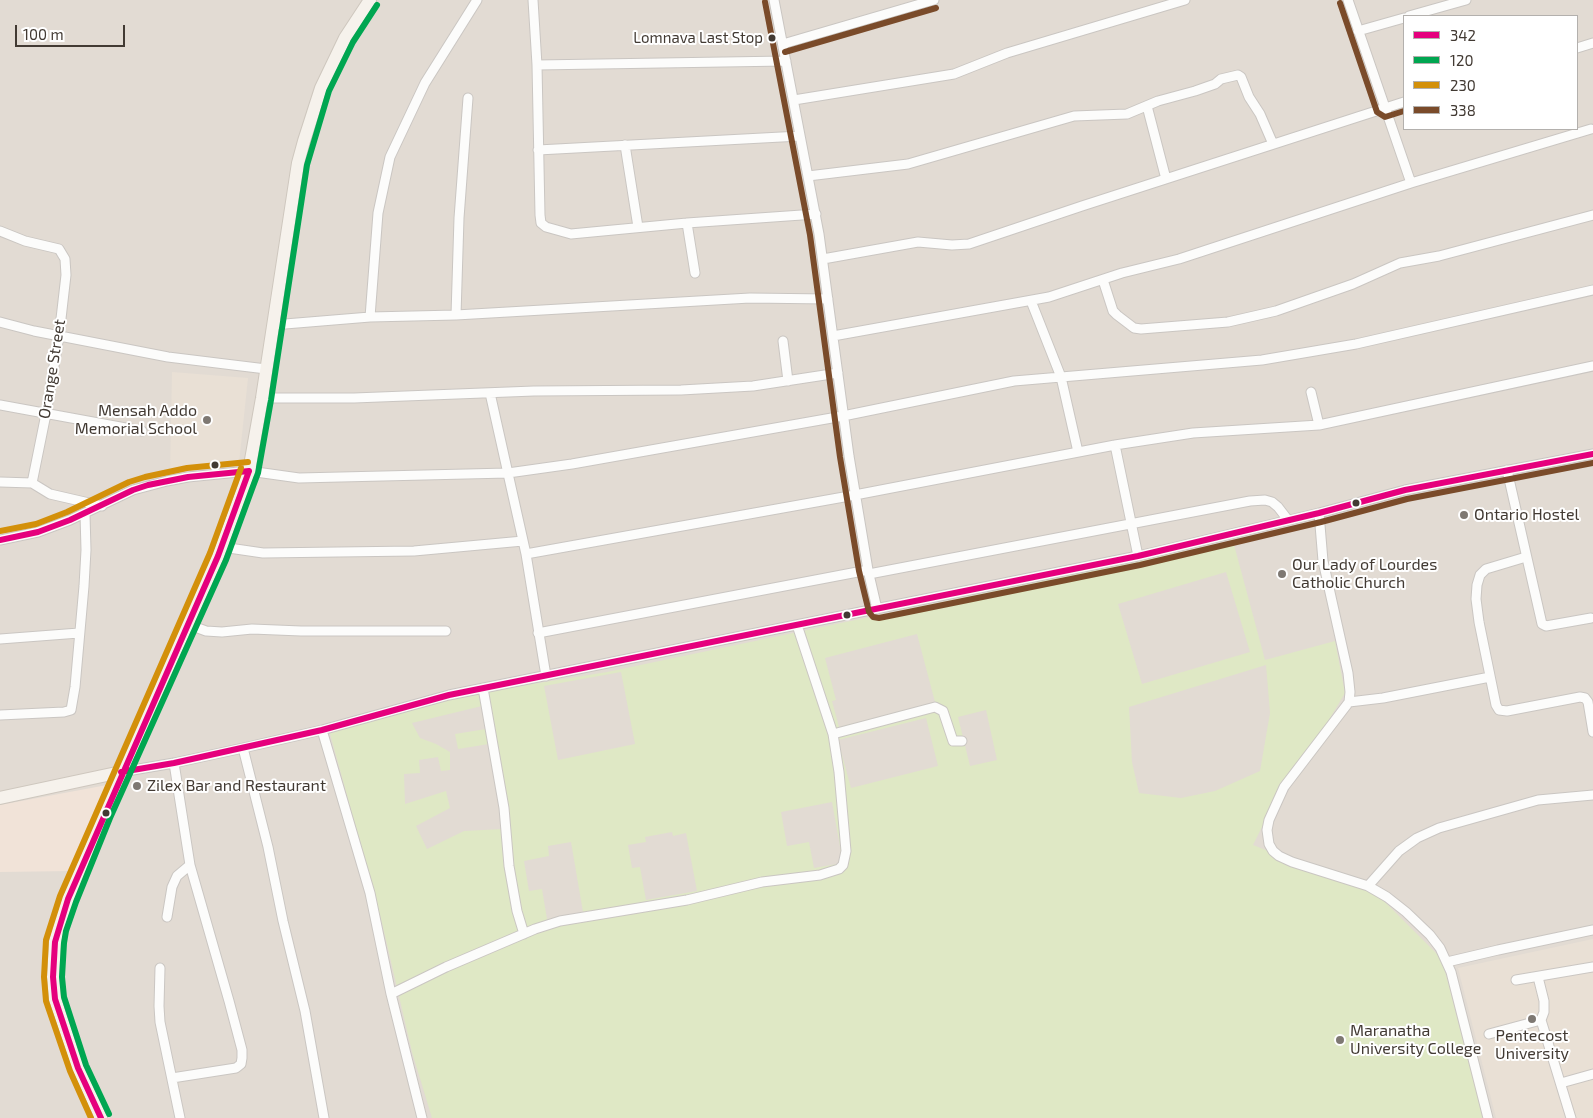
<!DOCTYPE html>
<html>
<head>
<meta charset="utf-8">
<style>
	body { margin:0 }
	#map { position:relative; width:1593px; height:1118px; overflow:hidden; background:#eeeae6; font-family:"Exo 2",sans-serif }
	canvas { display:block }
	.legend { position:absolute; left:1403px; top:15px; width:175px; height:115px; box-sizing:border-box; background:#fff; border:1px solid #b3b0ad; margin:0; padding:6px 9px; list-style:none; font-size:15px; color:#423a33 }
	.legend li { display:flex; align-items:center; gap:10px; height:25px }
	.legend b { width:25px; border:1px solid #b3b0ad }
	.scale { position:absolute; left:15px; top:25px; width:110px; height:22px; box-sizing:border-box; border:2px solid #423a33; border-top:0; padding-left:6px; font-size:15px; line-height:18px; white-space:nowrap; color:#423a33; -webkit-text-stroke:4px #fff; paint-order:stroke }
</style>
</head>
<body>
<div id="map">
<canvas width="1593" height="1118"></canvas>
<ul class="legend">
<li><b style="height:6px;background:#e5007d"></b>342</li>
<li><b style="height:6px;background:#00a651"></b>120</li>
<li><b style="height:6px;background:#d3900a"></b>230</li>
<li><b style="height:6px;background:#7a4b2a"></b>338</li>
</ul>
<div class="scale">100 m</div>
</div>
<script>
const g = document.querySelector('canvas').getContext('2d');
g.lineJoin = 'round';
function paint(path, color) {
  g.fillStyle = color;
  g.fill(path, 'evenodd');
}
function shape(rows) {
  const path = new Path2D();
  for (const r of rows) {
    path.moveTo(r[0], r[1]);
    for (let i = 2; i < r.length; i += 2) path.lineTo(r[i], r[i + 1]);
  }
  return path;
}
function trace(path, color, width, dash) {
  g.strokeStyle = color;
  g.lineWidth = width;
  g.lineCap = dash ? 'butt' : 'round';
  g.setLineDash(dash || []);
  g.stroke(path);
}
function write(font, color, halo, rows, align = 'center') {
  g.font = font + ' "Exo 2",sans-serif';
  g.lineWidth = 4;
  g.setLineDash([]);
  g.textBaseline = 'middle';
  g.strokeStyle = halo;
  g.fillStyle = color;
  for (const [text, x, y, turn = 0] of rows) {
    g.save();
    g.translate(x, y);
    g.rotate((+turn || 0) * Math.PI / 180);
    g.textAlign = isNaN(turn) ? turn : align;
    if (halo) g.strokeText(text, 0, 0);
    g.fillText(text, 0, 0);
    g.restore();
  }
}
const residential = shape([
	[0,0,1593,0,1593,1118,0,1118],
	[1404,16,1577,16,1577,129,1404,129]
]);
const commercial = shape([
	[107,785,73,871,0,872,0,805]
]);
const education = shape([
	[172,372,248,378,239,463,170,475],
	[1593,939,1593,1118,1496,1118,1458,968]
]);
const green = shape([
	[1233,541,1265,660,1335,641,1345,693,1314,745,1284,783,1253,845,1377,894,1442,959,1483,1118,432,1118,412,1052,382,923,329,730,477,693,607,672],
	[1226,572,1250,652,1142,684,1118,604],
	[917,634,935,702,839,727,832,701,836,700,825,658],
	[1266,665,1270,713,1260,771,1215,791,1181,798,1139,793,1132,762,1129,707],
	[621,672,635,744,558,760,544,686],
	[482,706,486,729,455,734,458,749,489,744,503,829,464,831,427,849,416,826,450,808,446,791,405,804,404,774,420,773,419,760,438,757,441,771,450,770,450,752,436,744,420,738,412,723],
	[986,710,997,760,970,766,958,717],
	[926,718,938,766,851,788,838,740],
	[832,802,843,863,814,868,809,842,787,846,781,812],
	[672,832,673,836,686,833,697,891,646,900,640,867,632,868,628,845,646,842,645,837],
	[571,842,583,912,547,919,542,889,529,891,524,861,549,856,548,846]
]);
const street = shape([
	[533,0,537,65,540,215,541,223,546,227,571,234,687,223,816,214],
	[774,0,819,234,849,456,868,570,877,609],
	[1348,0,1411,183],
	[1409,16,1466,0],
	[1358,31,1404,18],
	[783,44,934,0],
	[1577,48,1593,43],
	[537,65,786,61],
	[794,100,954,74,1007,53,1185,0],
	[1147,106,1166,179],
	[625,145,638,227],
	[538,150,800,136],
	[808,176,908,164,1074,116,1127,114,1158,101,1195,91,1215,84,1221,79,1238,75,1241,77,1249,97,1260,114,1273,144],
	[687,223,695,273],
	[0,231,25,241,59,249,65,259,66,275,59,336,46,414,32,483],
	[823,259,918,242,952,245,969,244,1082,206,1404,102],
	[1103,280,1113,311,1117,315,1134,328,1141,329,1228,322,1276,311,1353,284,1400,263,1439,256,1593,215],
	[1031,301,1061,377,1078,452],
	[456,315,459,218,468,98],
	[370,317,378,213,390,157,425,83,477,0],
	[0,322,34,331,168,357,266,369],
	[273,325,370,317,456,315,750,298,828,299],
	[833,336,1049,297,1122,273,1179,259,1411,183,1591,129],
	[783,341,788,381],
	[1311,392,1319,425],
	[490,393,526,554,546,676],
	[262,398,354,398,534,391,681,390,753,386,838,373],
	[0,405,142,431],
	[1115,445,1138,556],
	[1507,470,1542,624,1546,626,1591,618],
	[0,482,32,483,50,494,102,506],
	[1319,513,1323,561,1348,673,1350,692,1349,702,1284,787,1269,820,1267,830,1269,844,1273,851,1279,856,1292,862,1368,886,1387,897,1406,912,1430,935,1440,948,1451,972,1488,1118],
	[0,540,38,532,70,520,133,490,167,481,188,477,249,471,299,478,508,473,572,464,843,416,1014,381,1262,360,1356,344,1593,290],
	[222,547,263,553,414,551,523,541],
	[526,554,855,495,1115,445,1193,433,1319,425,1593,366],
	[1526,557,1486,569,1480,575,1477,585,1476,599,1479,622,1496,705,1499,710,1507,711,1580,697,1585,698,1588,702,1593,732],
	[869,574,1250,501,1265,500,1272,502,1278,507,1288,520],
	[187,624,206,631,222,632,252,629,301,631,446,631],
	[538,633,868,570],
	[0,639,79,633],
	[483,688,504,808,509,866,517,911,524,934],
	[1349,702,1383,698,1490,677],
	[0,715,64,712,71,710,75,687,84,586,86,550,85,514],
	[322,730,370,893,391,994,422,1118],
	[833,734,935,707,943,711,953,741,962,741],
	[243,748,268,847,283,921,305,1011,324,1118],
	[121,772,174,763,243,748,322,730,449,695,1138,556,1319,513,1405,490,1593,454],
	[1368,886,1399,851,1417,838,1439,828,1538,800,1593,795],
	[167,917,172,887,177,876,190,865],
	[1447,962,1498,950,1593,930],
	[160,968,159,1006,160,1022,180,1118],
	[1538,977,1544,1001,1544,1012,1541,1020,1571,1118],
	[1516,980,1593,967],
	[391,994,446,967,535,929,560,921,687,900,762,882,820,875,839,869,843,865,846,851,839,772,833,734,797,625],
	[1489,1034,1541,1020],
	[172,1078,236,1068,241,1064,242,1058,242,1050,229,1001,190,865,174,763],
	[1561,1083,1593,1074]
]);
const secondary = shape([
	[0,798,121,772],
	[101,1118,78,1068,55,999,53,977,55,942,58,929,68,899,102,815,218,556,244,486,249,471,262,398,298,163,304,141,321,88,345,38,370,0]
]);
const bus1 = shape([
	[0,540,38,532,70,520,133,490,148,485,188,477,249,471],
	[121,772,174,763,322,730,449,695,1138,556,1319,513,1405,490,1593,454],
	[101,1118,78,1068,55,999,53,977,55,942,68,899,218,556,249,471]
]);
const bus2 = shape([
	[109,1114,86,1065,64,997,62,977,64,943,66,931,76,902,110,818,226,560,252,489,258,473,271,400,307,165,329,91,353,42,377,5]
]);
const bus3 = shape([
	[0,531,36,524,67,512,129,482,145,477,187,468,248,462],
	[91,1118,70,1071,46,1001,44,977,46,940,60,896,210,553,241,468]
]);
const bus4 = shape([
	[765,2,810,235,840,457,859,571,869,612,873,617,879,618,1140,565,1321,522,1407,499,1593,463],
	[1340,3,1377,112,1385,117,1404,111],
	[785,52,936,8]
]);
const markers = [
	[772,38,4.5,"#423a33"],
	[207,420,5,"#7e7872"],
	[215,465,4.5,"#423a33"],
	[1356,503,4.5,"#423a33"],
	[1464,515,5,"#7e7872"],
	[1282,574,5,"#7e7872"],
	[847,615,4.5,"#423a33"],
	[137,786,5,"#7e7872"],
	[106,813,4.5,"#423a33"],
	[1532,1019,5,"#7e7872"],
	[1340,1040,5,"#7e7872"]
];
const busNames = [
	["Lomnava Last Stop",763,38]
];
const streetNames = [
	["Orange Street",52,369,-81]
];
const poiNames = [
	["Mensah Addo",197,411,"right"],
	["Memorial School",197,429,"right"],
	["Ontario Hostel",1474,515],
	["Our Lady of Lourdes",1292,565],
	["Catholic Church",1292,583],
	["Zilex Bar and Restaurant",147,786],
	["Maranatha",1350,1031],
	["University College",1350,1049],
	["Pentecost",1532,1036,"center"],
	["University",1532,1054,"center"]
];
paint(residential, '#e2dbd3');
paint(commercial, '#f1e3d8');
paint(education, '#e9e0d5');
paint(green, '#dfe8c5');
trace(street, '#cac6c2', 11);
trace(secondary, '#cec7be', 14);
trace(street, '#fcfcfb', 9);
trace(secondary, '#f6f2ec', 12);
trace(bus1, '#e5007d', 6);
trace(bus2, '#00a651', 6);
trace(bus3, '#d3900a', 6);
trace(bus4, '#7a4b2a', 6);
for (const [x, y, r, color] of markers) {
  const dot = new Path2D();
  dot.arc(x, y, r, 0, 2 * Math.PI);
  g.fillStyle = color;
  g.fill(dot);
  trace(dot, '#fff', 2);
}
write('15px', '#423a33', '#fff', busNames, 'right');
write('16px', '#423a33', '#fff', streetNames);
write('16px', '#423a33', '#fff', poiNames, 'left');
</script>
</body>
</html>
